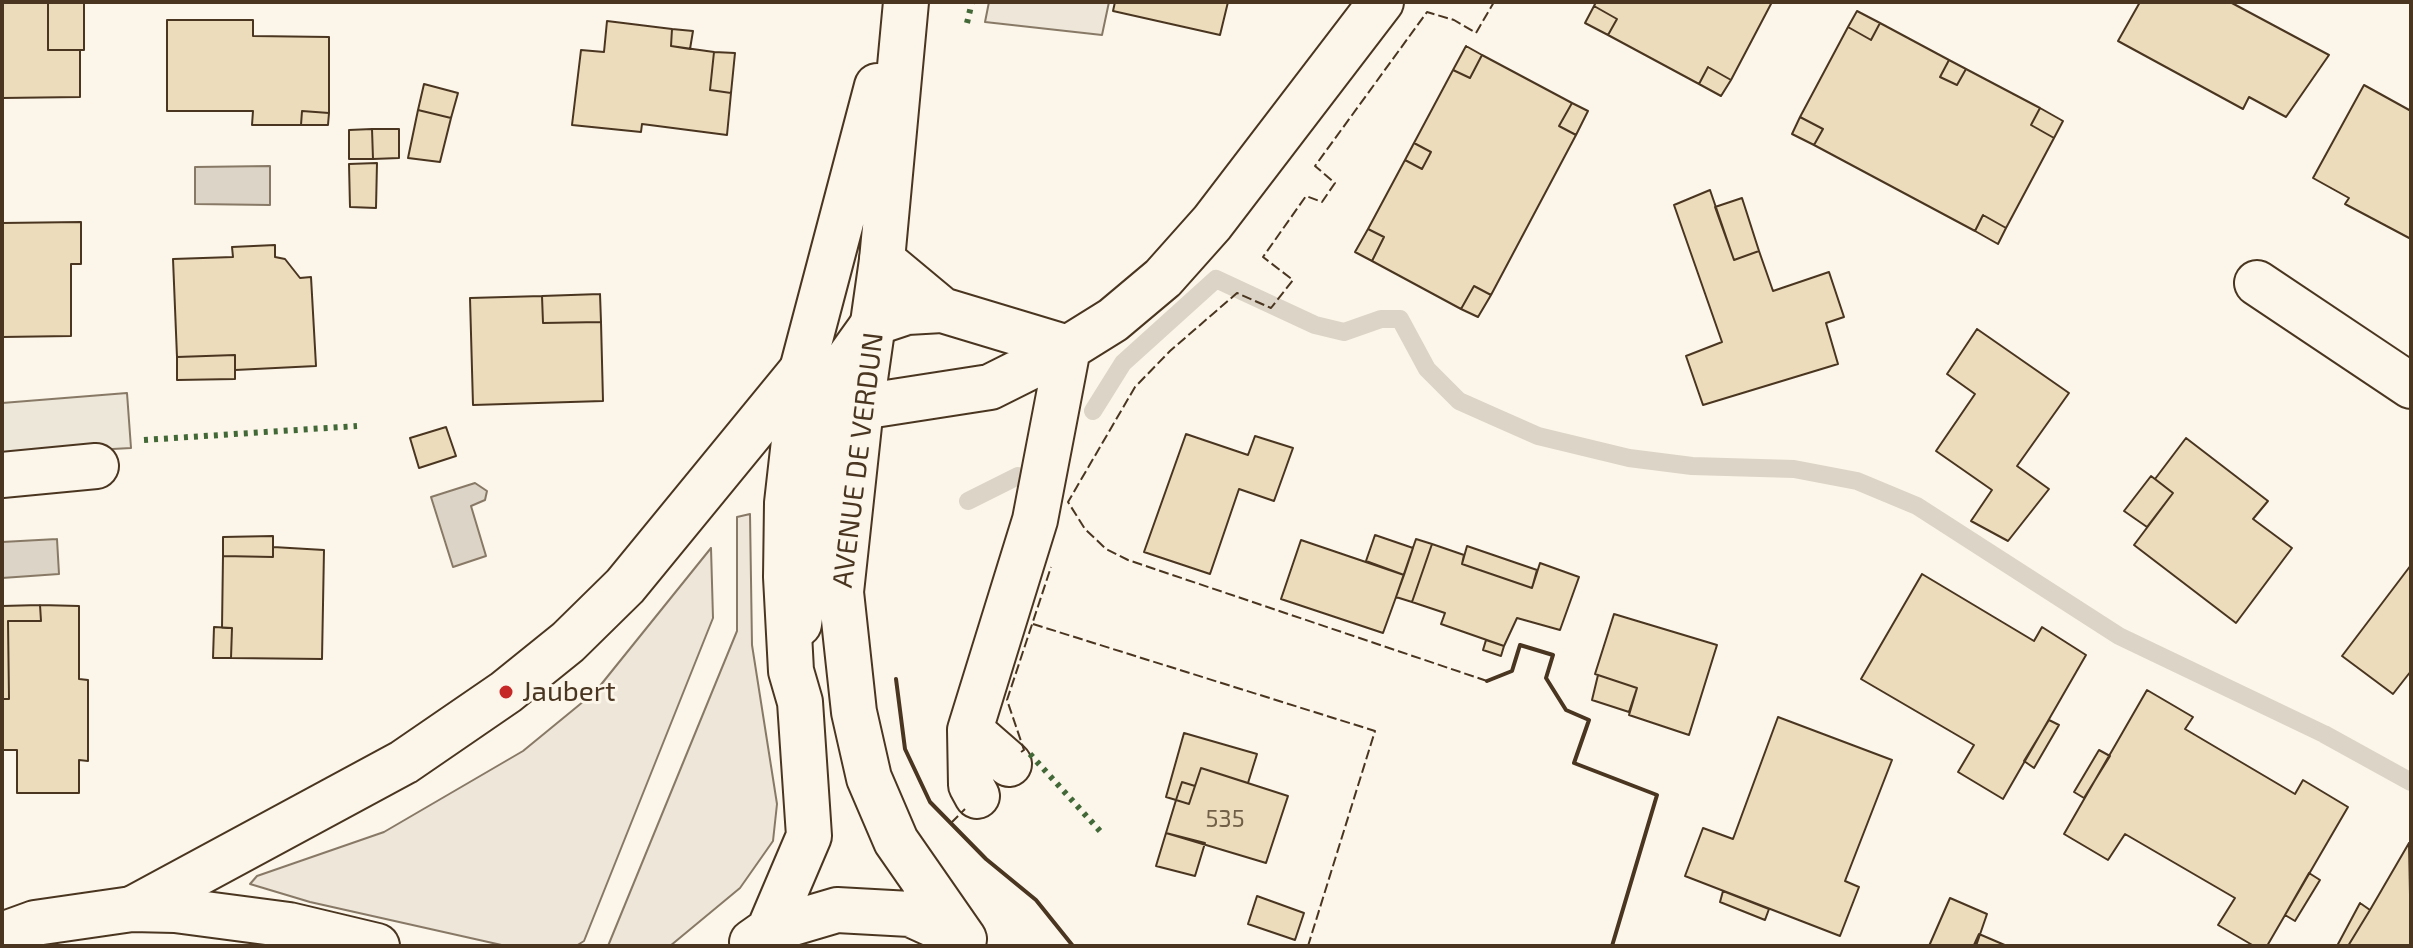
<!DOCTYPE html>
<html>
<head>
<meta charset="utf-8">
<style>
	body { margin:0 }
	#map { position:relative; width:2413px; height:948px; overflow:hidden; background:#fbf6e9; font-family:"Exo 2",sans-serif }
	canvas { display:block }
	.frame { position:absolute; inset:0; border:4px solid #4a3520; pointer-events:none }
</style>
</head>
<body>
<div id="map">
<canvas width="2413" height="948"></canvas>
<div class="frame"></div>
</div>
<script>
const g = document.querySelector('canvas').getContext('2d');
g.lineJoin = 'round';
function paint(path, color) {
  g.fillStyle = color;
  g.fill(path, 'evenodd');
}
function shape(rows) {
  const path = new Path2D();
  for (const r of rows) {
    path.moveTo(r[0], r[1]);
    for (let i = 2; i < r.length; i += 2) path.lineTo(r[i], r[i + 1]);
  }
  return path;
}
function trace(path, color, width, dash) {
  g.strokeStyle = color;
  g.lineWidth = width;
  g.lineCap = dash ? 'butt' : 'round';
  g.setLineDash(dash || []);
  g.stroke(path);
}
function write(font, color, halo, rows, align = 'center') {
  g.font = font + ' "Exo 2",sans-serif';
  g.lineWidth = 6;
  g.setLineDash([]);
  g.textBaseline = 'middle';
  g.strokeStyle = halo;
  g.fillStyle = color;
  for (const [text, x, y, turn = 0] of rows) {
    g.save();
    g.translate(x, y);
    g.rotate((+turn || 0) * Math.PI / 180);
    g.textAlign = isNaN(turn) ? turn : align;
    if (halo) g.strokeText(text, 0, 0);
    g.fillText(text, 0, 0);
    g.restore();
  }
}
const green = shape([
	[989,2,1109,2,1102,35,985,22,989,2],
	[750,514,752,645,777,804,773,841,740,888,670,946,608,946,737,631,737,517,750,514],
	[711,548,713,618,584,941,576,946,506,946,310,902,250,884,257,876,384,832,523,751,595,692,711,548]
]);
const parking = shape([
	[127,393,131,448,2,455,2,403,127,393]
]);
const water = shape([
	[270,166,270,205,195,204,195,167,270,166],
	[475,483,487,491,485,500,471,506,486,556,453,567,431,497,475,483],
	[57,539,59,574,2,578,2,542,57,539]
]);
const stream = shape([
	[1093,411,1123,363,1216,279,1315,325,1344,332,1381,319,1400,319,1427,369,1459,401,1495,417,1538,436,1629,458,1692,466,1794,469,1857,481,1917,506,2119,636,2324,734,2411,782],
	[968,501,1018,476]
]);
const building = shape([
	[2,2,48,2,48,50,80,50,80,97,2,98,2,2],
	[48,2,84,2,84,50,48,50,48,2],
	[1115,2,1228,2,1220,35,1113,11,1115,2],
	[1596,2,1772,2,1731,80,1708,67,1699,84,1608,35,1617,19,1594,6,1596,2],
	[2140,2,2230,2,2329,55,2286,117,2249,97,2243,109,2118,41,2140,2],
	[1594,6,1617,19,1608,35,1585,23,1594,6],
	[1857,11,1880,23,1871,40,1848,27,1857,11],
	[167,20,253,20,253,36,329,37,329,113,302,111,301,125,252,125,253,111,167,111,167,20],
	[607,21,672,29,671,46,714,52,710,90,731,93,727,135,642,124,641,132,572,125,581,50,604,52,607,21],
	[1880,23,1949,60,1940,77,1957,85,1966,69,2040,108,2031,125,2054,138,2006,228,1983,215,1975,231,1814,145,1823,129,1800,117,1848,27,1871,40,1880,23],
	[672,29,693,31,690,49,671,46,672,29],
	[1466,46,1482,55,1470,78,1453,70,1466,46],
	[714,52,735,53,731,93,710,90,714,52],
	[1482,55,1572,103,1559,126,1576,135,1491,295,1474,286,1461,309,1372,261,1384,237,1368,229,1405,160,1422,169,1431,152,1414,143,1453,70,1470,78,1482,55],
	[1949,60,1966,69,1957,85,1940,77,1949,60],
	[1708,67,1731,80,1721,96,1699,84,1708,67],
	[424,84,458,93,451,118,418,110,424,84],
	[2364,85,2411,111,2411,239,2345,204,2349,198,2313,178,2364,85],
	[1572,103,1588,111,1576,135,1559,126,1572,103],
	[2040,108,2063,121,2054,138,2031,125,2040,108],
	[418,110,451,118,440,162,408,158,418,110],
	[302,111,329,113,328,125,301,125,302,111],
	[1800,117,1823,129,1814,145,1792,134,1800,117],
	[372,129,399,129,399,158,373,159,372,129],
	[372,129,373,159,349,159,349,130,372,129],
	[1414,143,1431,152,1422,169,1405,160,1414,143],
	[377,163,376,208,350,207,349,164,377,163],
	[1710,190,1734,260,1759,251,1773,291,1829,272,1844,317,1826,323,1838,364,1703,405,1686,356,1722,342,1674,205,1710,190],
	[1742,198,1759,251,1734,260,1715,207,1742,198],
	[1983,215,2006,228,1998,244,1975,231,1983,215],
	[81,222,81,264,71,264,71,336,2,337,2,223,81,222],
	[1368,229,1384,237,1372,261,1355,252,1368,229],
	[275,245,275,257,285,259,300,278,311,277,316,366,235,370,235,355,177,357,173,259,233,257,232,247,275,245],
	[1474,286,1491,295,1478,317,1461,309,1474,286],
	[600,294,601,322,543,323,542,296,600,294],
	[542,296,543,323,601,322,603,401,473,405,470,298,542,296],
	[1977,329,2069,393,2017,466,2049,489,2008,541,1971,521,1992,490,1936,451,1975,394,1947,374,1977,329],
	[235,355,235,379,177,380,177,357,235,355],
	[446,427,456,456,419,468,410,438,446,427],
	[1186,434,1248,455,1255,436,1293,448,1274,501,1239,489,1210,574,1144,552,1186,434],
	[2186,438,2268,501,2253,519,2292,548,2236,623,2134,545,2173,493,2155,479,2186,438],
	[2151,476,2173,493,2147,527,2124,511,2151,476],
	[1375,535,1413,548,1404,575,1366,561,1375,535],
	[273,536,273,557,223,556,223,537,273,536],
	[1416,539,1432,544,1412,602,1396,597,1416,539],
	[1301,540,1404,575,1383,633,1281,599,1301,540],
	[1432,544,1464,555,1462,564,1532,588,1540,563,1579,577,1560,630,1517,618,1504,646,1441,624,1445,613,1412,602,1432,544],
	[1467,546,1537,570,1532,588,1462,564,1467,546],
	[273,547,324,550,322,659,231,658,232,628,222,628,223,556,273,557,273,547],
	[2411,565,2411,671,2393,694,2342,656,2411,565],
	[1922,574,2034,641,2042,627,2086,655,2003,799,1958,772,1974,745,1861,679,1922,574],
	[40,605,41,621,8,621,9,699,2,699,2,606,40,605],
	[40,605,79,606,79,679,88,680,88,761,79,760,79,793,17,793,17,750,2,750,2,699,9,699,8,621,41,621,40,605],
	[1614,614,1717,645,1689,735,1629,715,1637,688,1595,674,1614,614],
	[214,627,232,628,231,658,213,658,214,627],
	[1486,640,1504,646,1501,656,1483,650,1486,640],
	[1598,675,1637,688,1629,712,1592,700,1598,675],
	[2147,690,2193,717,2185,729,2295,794,2303,780,2348,807,2267,946,2254,946,2218,925,2235,898,2125,834,2108,860,2064,834,2147,690],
	[1778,717,1892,760,1845,881,1859,887,1840,936,1685,876,1703,828,1733,839,1778,717],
	[2049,720,2059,725,2034,768,2024,761,2049,720],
	[1184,733,1257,754,1248,783,1201,768,1195,786,1182,782,1176,800,1166,797,1184,733],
	[2099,750,2110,756,2084,798,2074,792,2099,750],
	[1201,768,1288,796,1266,863,1166,833,1176,800,1189,804,1201,768],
	[1182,782,1195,786,1189,804,1176,800,1182,782],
	[1166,833,1205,843,1195,876,1156,866,1166,833],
	[2409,843,2411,946,2348,946,2370,910,2409,843],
	[2309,873,2320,880,2295,921,2285,915,2309,873],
	[1723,891,1769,909,1765,920,1720,902,1723,891],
	[1257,896,1304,913,1295,940,1248,924,1257,896],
	[1950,898,1987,914,1976,946,1929,946,1950,898],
	[2360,903,2370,910,2348,946,2337,946,2360,903],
	[1979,934,2007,946,1974,945,1979,934]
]);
const minor = shape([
	[882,260,942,310,1068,348],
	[2257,283,2411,386],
	[861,407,990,387,1068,348,1113,320,1163,278,1212,223,1381,2],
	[2,475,96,466],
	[799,624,836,376,874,323,907,312,942,310],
	[970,730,971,785,977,796],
	[1009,764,970,730,1035,520,1068,348],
	[132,909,404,762,506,692,568,642,625,586,802,370]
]);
const major = shape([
	[906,2,882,260,861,407,841,592,854,712,869,778,896,841,964,939],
	[769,930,809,836,800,702,791,671,786,577,787,503,802,370,877,86],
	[2,935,35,923,132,909,175,910,289,925,377,946],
	[752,942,769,930,837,910,910,914,963,938]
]);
const hedge = shape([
	[967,23,972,2],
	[144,440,357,426],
	[1030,754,1100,831]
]);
const fence = shape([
	[1033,624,1375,731,1308,946],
	[1487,681,1128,560,1106,549,1085,529,1068,502,1135,387,1170,351,1237,293,1271,308,1293,280,1263,257,1306,196,1322,202,1335,183,1315,166,1427,12,1454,20,1476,33,1494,2],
	[1021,752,1024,750,1007,700,1051,567],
	[951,823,965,809]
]);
const wall = shape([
	[896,679,905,749,930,802,986,859,1036,900,1073,946],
	[1487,681,1512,671,1520,645,1553,655,1546,678,1566,710,1589,720,1574,763,1657,795,1612,946]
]);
const markers = [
	[506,692,8,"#c62828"]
];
const numberNames = [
	["535",1225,819]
];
const streetNames = [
	["AVENUE DE VERDUN",858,460,-83]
];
const poiNames = [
	["Jaubert",522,692]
];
paint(green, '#ede6d9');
trace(green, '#887966', 2);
paint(parking, '#ede7d9');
trace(parking, '#887966', 2);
paint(water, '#dcd4c6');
trace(water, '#887966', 2);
trace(stream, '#dcd4c6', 18);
paint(building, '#ecdcbc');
trace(building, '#4a3520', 2);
trace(minor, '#4a3520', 48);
trace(major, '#4a3520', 48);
trace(minor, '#fbf6e9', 44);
trace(major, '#fbf6e9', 44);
trace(hedge, '#436837', 6, [4, 6]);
trace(fence, '#4a3520', 2, [10, 4]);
trace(wall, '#4a3520', 4);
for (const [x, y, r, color] of markers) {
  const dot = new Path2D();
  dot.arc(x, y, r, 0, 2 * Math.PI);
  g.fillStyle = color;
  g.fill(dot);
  trace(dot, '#fbf6e9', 3);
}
write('24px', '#725f47', null, numberNames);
write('28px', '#4a3520', '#fbf6e9', streetNames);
write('28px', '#4a3520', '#fbf6e9', poiNames, 'left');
</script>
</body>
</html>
